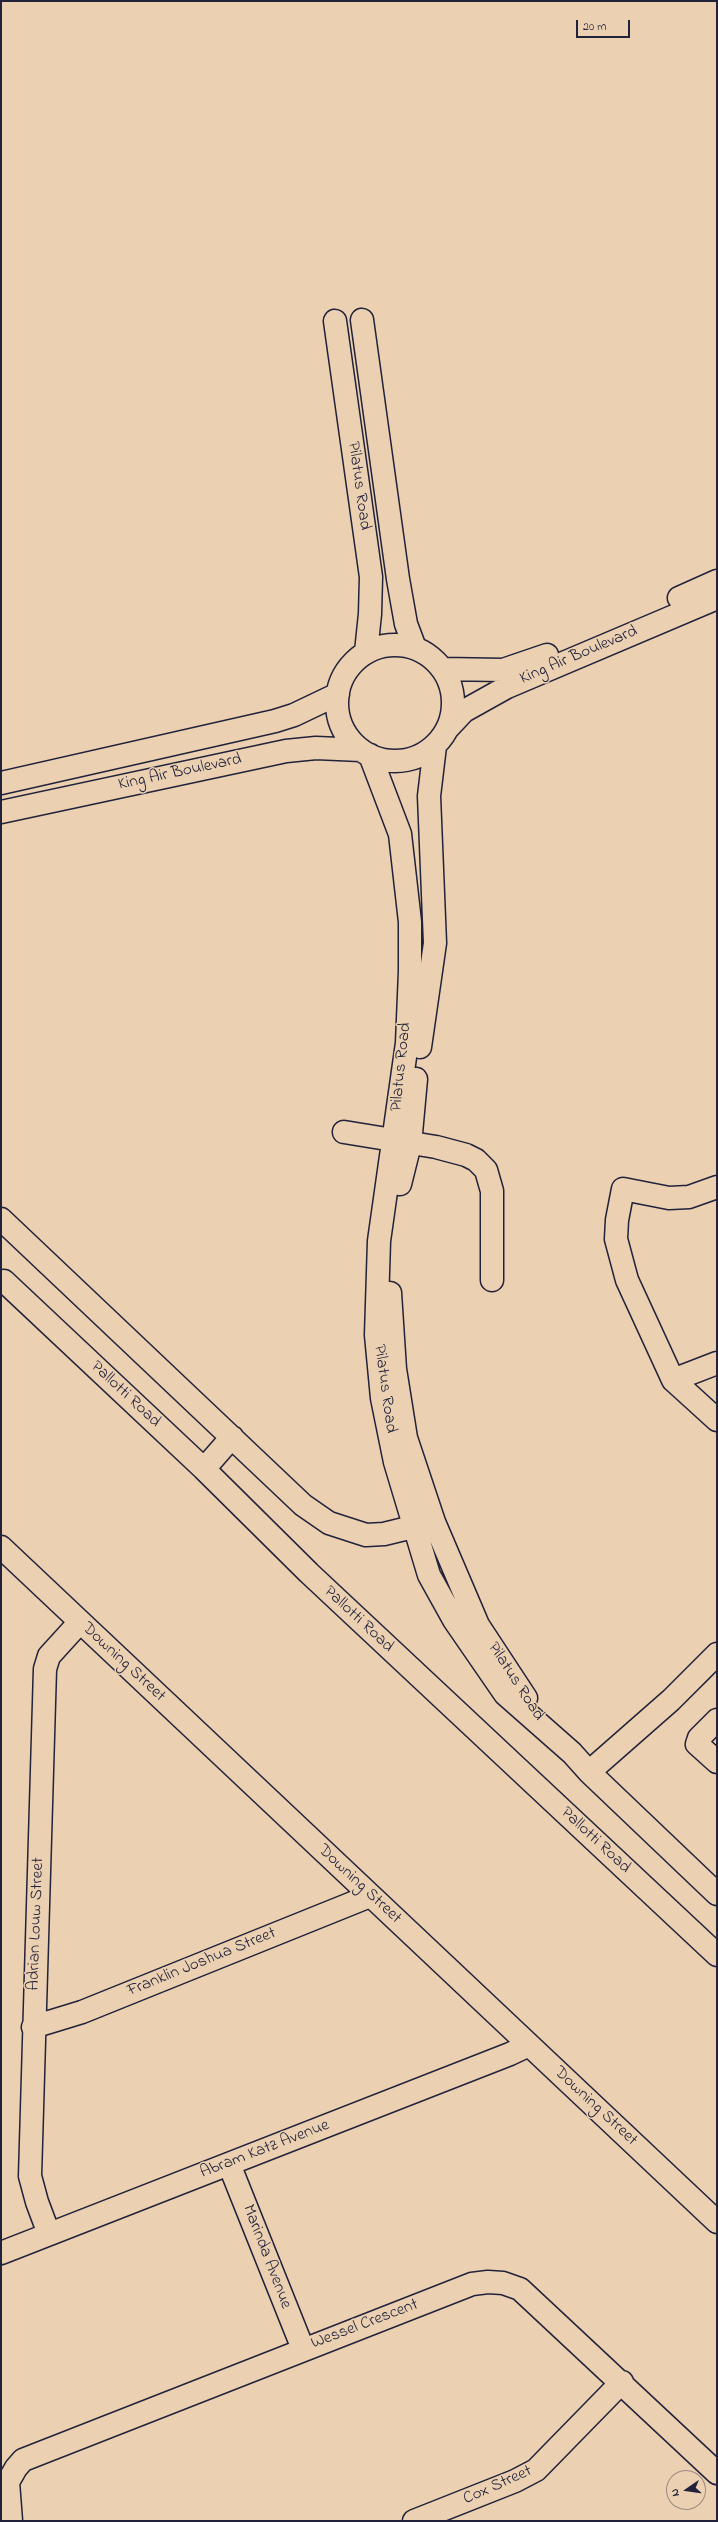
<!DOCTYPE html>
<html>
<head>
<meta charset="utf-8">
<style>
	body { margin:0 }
	#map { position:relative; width:718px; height:2522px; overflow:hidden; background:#ebd1b2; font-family:"Indie Flower",sans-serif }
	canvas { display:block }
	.frame { position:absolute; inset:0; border:2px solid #22223b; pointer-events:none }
	.north { position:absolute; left:666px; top:2470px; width:40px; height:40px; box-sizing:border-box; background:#ebd1b2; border:1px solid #9b8b82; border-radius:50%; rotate:257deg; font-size:11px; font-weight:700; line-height:16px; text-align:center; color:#22223b }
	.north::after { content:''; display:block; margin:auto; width:14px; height:18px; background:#22223b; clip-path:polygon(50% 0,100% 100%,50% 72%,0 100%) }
	.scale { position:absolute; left:576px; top:20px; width:54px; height:18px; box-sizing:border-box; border:2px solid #22223b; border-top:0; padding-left:5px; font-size:12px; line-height:14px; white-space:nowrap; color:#22223b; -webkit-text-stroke:3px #ebd1b2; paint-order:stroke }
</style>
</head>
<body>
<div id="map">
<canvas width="718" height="2522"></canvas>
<div class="frame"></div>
<div class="north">N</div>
<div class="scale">20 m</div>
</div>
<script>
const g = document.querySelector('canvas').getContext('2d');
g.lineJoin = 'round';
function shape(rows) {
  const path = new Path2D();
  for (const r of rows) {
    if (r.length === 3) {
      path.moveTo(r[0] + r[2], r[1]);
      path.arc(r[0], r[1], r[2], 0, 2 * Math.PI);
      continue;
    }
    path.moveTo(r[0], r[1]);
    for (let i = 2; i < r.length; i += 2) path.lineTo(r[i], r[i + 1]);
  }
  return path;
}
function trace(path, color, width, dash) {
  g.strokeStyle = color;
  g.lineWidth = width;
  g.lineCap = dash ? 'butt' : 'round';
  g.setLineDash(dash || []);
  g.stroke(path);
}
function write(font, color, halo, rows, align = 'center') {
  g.font = font + ' "Indie Flower",sans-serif';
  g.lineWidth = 3;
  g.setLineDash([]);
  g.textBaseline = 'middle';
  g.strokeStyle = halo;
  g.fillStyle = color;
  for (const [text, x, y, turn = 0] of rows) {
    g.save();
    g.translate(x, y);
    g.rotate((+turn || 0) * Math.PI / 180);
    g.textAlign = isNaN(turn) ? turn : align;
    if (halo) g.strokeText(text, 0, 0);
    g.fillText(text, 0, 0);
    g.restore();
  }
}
const minor = shape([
	[362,320,398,579,406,624,415,648],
	[335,321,371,577,370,614,366,652],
	[679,598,717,581],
	[395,703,58],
	[443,669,503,670,547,655],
	[448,728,464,711,507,687,717,598],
	[370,755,400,834,410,922,410,971,407,1043,379,1241,376,1335,382,1398,395,1462,429,1575,454,1620,505,1694,572,1753,589,1772,717,1894],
	[1,783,275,721,294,715,338,694],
	[1,812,286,751,316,748,361,750],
	[420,1047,435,943,429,796,435,746],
	[344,1132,436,1147,466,1155,476,1160,486,1170,492,1191,492,1280],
	[400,1184,410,1144,416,1079],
	[717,1187,689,1197,669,1198,623,1189,617,1220,616,1239,627,1280,673,1380,717,1420],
	[1,1219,303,1505,329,1523,366,1535,384,1534,429,1523],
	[4,1281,204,1469,309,1573,717,1955],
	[390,1293,395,1369,406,1438,434,1522,478,1625,526,1698],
	[673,1380,717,1363],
	[204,1469,232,1437],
	[1,1547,717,2222],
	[717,1720,699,1738,697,1744,717,1762],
	[589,1772,671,1700,717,1654],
	[33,2027,82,2012,370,1896],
	[229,2164,303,2349],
	[49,2234,37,2202,30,2176,45,1669,49,1656,79,1623],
	[1,2253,510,2054,529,2045],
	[11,2521,8,2482,16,2468,23,2460,472,2284,488,2282,503,2283,520,2289,717,2473],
	[414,2521,515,2481,536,2470,622,2382]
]);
const streetNames = [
	["Pilatus Road",358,486,82],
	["King Air Boulevard",579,656,-23],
	["King Air Boulevard",180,773,-12],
	["Pilatus Road",402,1067,-84],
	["Pilatus Road",384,1389,82],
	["Pallotti Road",125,1395,43],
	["Pallotti Road",358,1620,43],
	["Downing Street",123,1663,43],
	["Pilatus Road",515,1682,57],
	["Pallotti Road",595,1841,43],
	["Downing Street",359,1885,43],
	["Adrian Louw Street",37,1924,-88],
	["Franklin Joshua Street",202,1963,-22],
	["Downing Street",595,2107,43],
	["Abram Katz Avenue",265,2150,-21],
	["Marinda Avenue",266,2257,69],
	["Wessel Crescent",365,2325,-21],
	["Cox Street",498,2486,-24]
];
trace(minor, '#22223b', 25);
trace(minor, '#ebd1b2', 22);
write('17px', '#22223b', '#ebd1b2', streetNames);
</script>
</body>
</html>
